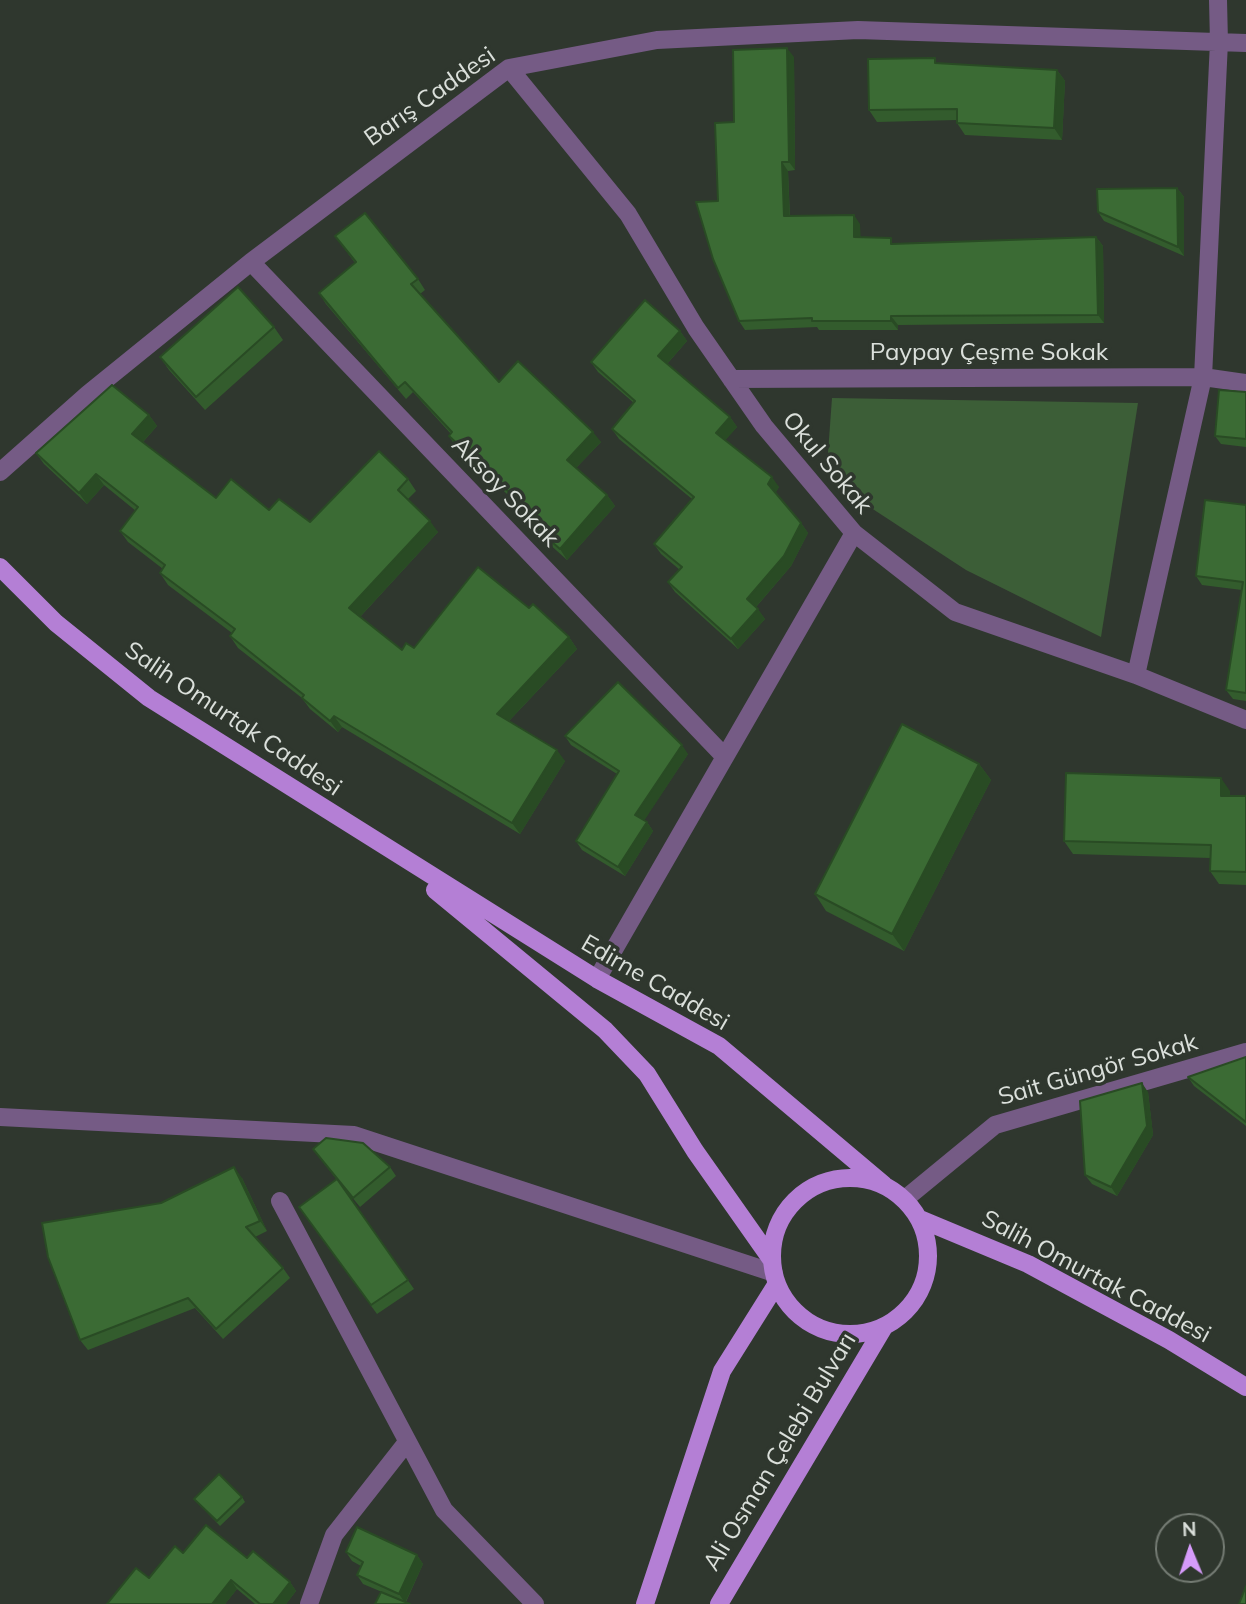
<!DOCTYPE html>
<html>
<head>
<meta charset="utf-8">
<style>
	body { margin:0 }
	#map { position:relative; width:1246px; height:1604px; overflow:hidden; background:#2f372e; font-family:Mulish,sans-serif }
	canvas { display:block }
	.north { position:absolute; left:1155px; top:1513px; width:70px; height:70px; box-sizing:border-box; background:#2f372e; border:2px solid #747b73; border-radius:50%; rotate:358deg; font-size:19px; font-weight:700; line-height:28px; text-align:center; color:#dbe0db }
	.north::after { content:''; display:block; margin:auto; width:24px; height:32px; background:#d69bfa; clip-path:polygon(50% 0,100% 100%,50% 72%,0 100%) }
</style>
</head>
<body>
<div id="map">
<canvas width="1246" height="1604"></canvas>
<div class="north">N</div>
</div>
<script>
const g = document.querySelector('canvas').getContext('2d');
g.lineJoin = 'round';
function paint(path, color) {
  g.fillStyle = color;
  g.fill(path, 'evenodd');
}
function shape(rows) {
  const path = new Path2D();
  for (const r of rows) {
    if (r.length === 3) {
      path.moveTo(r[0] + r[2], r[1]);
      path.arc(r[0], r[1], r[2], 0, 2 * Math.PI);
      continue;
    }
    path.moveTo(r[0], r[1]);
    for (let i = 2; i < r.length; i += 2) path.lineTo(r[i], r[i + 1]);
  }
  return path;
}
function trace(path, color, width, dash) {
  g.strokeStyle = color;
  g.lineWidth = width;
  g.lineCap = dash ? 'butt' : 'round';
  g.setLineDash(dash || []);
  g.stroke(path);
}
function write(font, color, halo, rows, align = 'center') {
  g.font = font + ' Mulish,sans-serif';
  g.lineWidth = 7;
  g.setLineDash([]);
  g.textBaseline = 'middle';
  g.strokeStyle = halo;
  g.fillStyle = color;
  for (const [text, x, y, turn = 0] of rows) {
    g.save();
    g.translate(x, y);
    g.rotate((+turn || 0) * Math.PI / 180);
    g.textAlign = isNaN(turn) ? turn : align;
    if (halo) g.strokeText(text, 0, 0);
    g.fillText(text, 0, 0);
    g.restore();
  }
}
const green = shape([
	[832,398,1138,403,1101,637,966,570,859,500,828,453]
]);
const minor = shape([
	[509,68,628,214,696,328,764,426,854,533,955,612,1136,675,1246,720],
	[251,262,724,756],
	[731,379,1203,377,1246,383],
	[0,472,88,394,251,262,509,68,657,40,858,30,1246,43],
	[1136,675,1203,377,1219,42,1218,0],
	[597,979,854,533],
	[0,1117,354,1135,774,1273],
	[905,1199,995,1125,1246,1052],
	[280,1201,444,1510,535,1604],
	[309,1604,334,1535,407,1442]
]);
const major = shape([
	[0,567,56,623,149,698,597,979,719,1046,884,1185],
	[435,890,605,1030,647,1074,695,1151,771,1259],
	[850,1256,78],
	[920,1219,1028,1264,1169,1340,1246,1387],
	[645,1604,722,1371,776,1285],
	[719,1604,884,1327]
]);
const wall = shape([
	[794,57,795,170,788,171,790,216,860,224,860,238,896,244,1096,237,1103,246,1104,323,898,325,898,330,819,330,817,327,745,330,739,321,718,201,734,122],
	[939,64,1057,70,1065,81,1062,140,965,135,957,123,957,120,877,122,869,110],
	[1177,188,1184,197,1184,256,1104,221,1098,212],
	[335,236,418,279,425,290,420,294,499,382,601,442,576,468,607,495,615,506,567,560,536,532,528,521,532,517,456,447,449,436,451,434,413,392,406,399,326,304,319,293,355,263],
	[274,327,283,340,205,410,169,370,160,357],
	[680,331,687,341,667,364,730,417,737,427,725,440,779,487,775,493,801,523,808,533,791,566,756,607,765,619,738,649,675,592,668,582,680,570,661,554,654,544,692,499,619,439,612,429,634,403,598,372,591,362],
	[1246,392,1246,447,1221,444,1215,436],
	[149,415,157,426,143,442,216,498,269,510,310,522,408,479,416,491,408,499,438,532,360,617,402,650,414,648,529,608,569,637,577,649,509,721,565,761,520,834,342,727,338,732,310,709,302,698,238,648,230,636,232,633,168,585,160,573,163,569,128,542,120,531,136,511,104,485,87,504,44,464,36,453],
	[1246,505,1246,701,1233,699,1226,690,1242,590,1202,585,1196,576],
	[565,736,688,754,644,820,647,822,653,831,625,876,582,850,576,841,617,774,571,745],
	[979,764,991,780,904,951,826,911,815,894],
	[1230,791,1230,796,1246,796,1246,885,1219,884,1210,871,1211,858,1073,854,1064,841],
	[1246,1057,1246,1126,1194,1086,1188,1077],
	[1148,1092,1153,1135,1117,1196,1092,1184,1085,1175],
	[313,1149,390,1167,396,1176,360,1207,342,1185,414,1289,377,1314,299,1207,337,1180],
	[242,1178,267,1231,255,1237,283,1268,290,1278,223,1339,195,1308,88,1350,80,1340,161,1203],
	[242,1497,245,1502,220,1526,194,1499],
	[346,1552,417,1555,423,1564,406,1602,363,1584,357,1575,361,1566,352,1561],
	[183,1553,247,1558,290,1582,296,1591,286,1604,255,1604,237,1589,225,1604,107,1604,149,1578]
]);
const shadedWall = shape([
	[787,48,794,57,795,170,789,162],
	[1057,70,1065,81,1062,140,1054,128],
	[782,162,788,171,790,225,784,216],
	[1177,188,1184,197,1184,256,1178,247],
	[854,215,860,224,861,246,854,237],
	[1096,237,1103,246,1104,323,1098,315],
	[891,316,898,325,898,330,891,321],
	[680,331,687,341,665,366,658,356],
	[149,415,157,426,140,445,132,434],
	[730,417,737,427,723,443,716,433],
	[593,432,601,442,574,470,567,460],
	[96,474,104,485,87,504,79,493],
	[772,477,779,487,775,494,768,484],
	[607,495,615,506,567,560,560,549],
	[430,521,438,532,357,620,349,608],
	[801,523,808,533,791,566,754,609,747,599],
	[758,609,765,619,738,649,731,639],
	[569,637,577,649,505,725,497,714],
	[334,716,342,727,338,732,330,721],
	[682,745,688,754,642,824,635,815],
	[557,750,565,761,520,834,512,823],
	[979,764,991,780,904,951,892,934],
	[1221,778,1230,791,1230,809,1221,796],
	[647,822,653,831,625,876,618,867],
	[1142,1083,1148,1092,1153,1135,1117,1196,1111,1187],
	[234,1167,242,1178,267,1231,260,1221],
	[417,1555,423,1564,405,1603,399,1594],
	[231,1580,237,1589,225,1604,212,1604],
	[290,1582,296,1591,286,1604,273,1604]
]);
const building = shape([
	[787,48,789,162,782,162,784,216,854,215,854,237,891,238,891,244,1096,237,1098,315,891,316,891,321,812,321,812,318,739,321,713,259,696,202,718,201,715,123,734,122,733,50,787,48],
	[935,58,935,63,1057,70,1054,128,957,123,957,109,869,110,868,59,935,58],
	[1177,188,1178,247,1098,212,1097,189,1177,188],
	[365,213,418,279,411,284,499,382,518,361,593,432,567,460,607,495,560,549,528,521,534,515,449,436,452,432,405,382,398,388,319,293,356,262,335,236,365,213],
	[238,287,274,327,196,397,160,357,238,287],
	[645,300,680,331,658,356,730,417,716,433,772,477,768,484,801,523,784,556,747,599,758,609,731,639,668,582,682,567,654,544,694,497,612,429,635,401,591,362,645,300],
	[112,385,149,415,132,434,216,498,231,479,269,510,279,499,310,522,379,451,408,479,398,490,430,521,349,608,402,650,406,643,414,648,478,567,529,608,533,604,569,637,497,714,557,750,512,823,334,716,330,721,302,698,304,695,230,636,235,629,160,573,165,565,120,531,138,507,96,474,79,493,36,453,112,385],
	[1219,390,1246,392,1246,439,1215,436,1219,390],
	[1205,500,1246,505,1246,693,1226,690,1243,582,1196,576,1205,500],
	[618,682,682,745,635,815,647,822,618,867,576,841,619,771,565,736,618,682],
	[902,724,979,764,892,934,815,894,902,724],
	[1066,773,1221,778,1221,796,1246,796,1246,872,1210,871,1211,845,1064,841,1066,773],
	[1246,1057,1246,1122,1188,1077,1246,1057],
	[1142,1083,1147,1126,1111,1187,1085,1175,1080,1101,1142,1083],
	[326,1138,363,1143,390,1167,353,1198,313,1149,326,1138],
	[234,1167,260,1221,246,1227,283,1268,216,1329,188,1298,80,1340,48,1257,42,1223,161,1203,234,1167],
	[337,1179,408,1280,371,1305,299,1207,337,1179],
	[219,1474,242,1497,217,1521,194,1499,219,1474],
	[206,1525,247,1558,253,1551,290,1582,273,1604,260,1604,231,1580,212,1604,107,1604,136,1568,149,1578,175,1546,183,1553,206,1525],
	[357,1527,417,1555,399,1594,357,1575,363,1562,346,1552,357,1527],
	[1246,1586,1246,1604,1239,1604,1246,1586],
	[381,1592,410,1604,375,1604,381,1592]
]);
const streetNames = [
	["Barış Caddesi",430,97,-35],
	["Paypay Çeşme Sokak",989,353],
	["Okul Sokak",827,463,50],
	["Aksoy Sokak",505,492,46],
	["Salih Omurtak Caddesi",233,719,34],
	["Edirne Caddesi",655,983,30],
	["Sait Güngör Sokak",1098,1070,-16],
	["Salih Omurtak Caddesi",1096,1277,28],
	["Ali Osman Çelebi Bulvarı",780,1452,-59]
];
paint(green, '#3c5e37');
trace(minor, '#755b85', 18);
trace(major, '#b47fd5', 18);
paint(wall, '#335c2d');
paint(shadedWall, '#294b24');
paint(building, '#3b6b34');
trace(building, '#294b24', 2);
write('24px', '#dbe0db', '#2f372e', streetNames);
</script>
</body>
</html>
